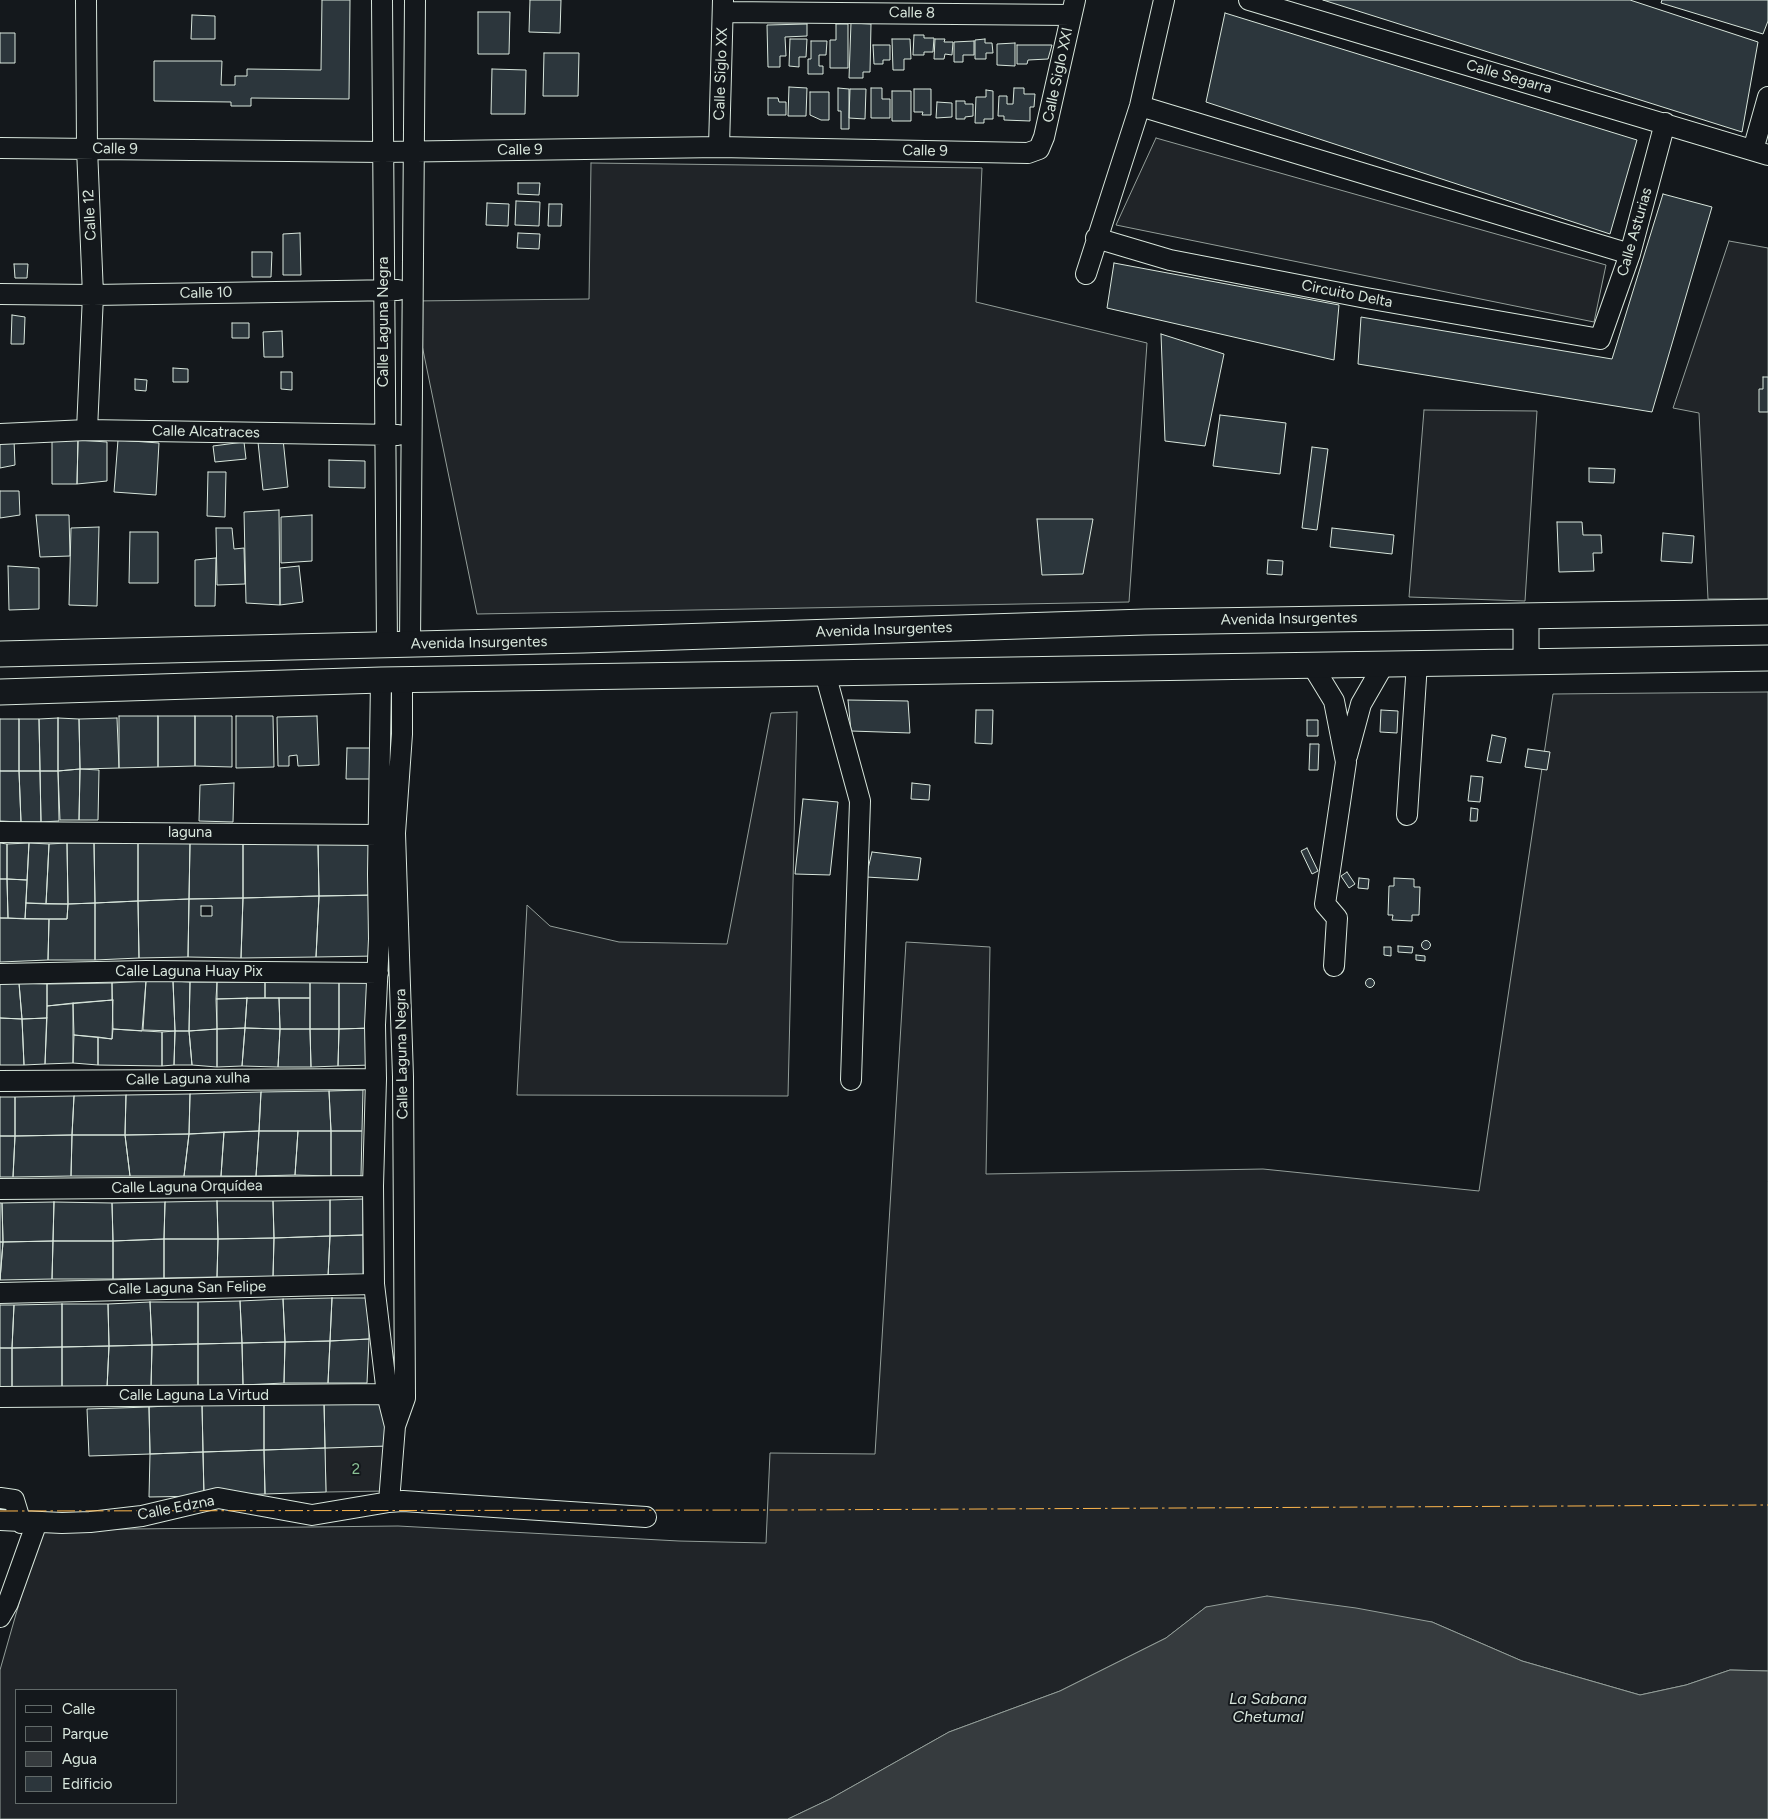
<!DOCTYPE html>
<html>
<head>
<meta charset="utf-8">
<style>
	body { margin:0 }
	#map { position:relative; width:1768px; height:1819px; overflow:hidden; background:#14181c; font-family:Figtree,sans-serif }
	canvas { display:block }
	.legend { position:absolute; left:15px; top:1689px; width:162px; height:115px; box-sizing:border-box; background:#14181c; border:1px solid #626a69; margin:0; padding:6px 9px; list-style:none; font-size:15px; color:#d8e6dc }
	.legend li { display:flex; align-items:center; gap:10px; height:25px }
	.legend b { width:25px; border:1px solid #626a69 }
</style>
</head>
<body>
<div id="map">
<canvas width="1768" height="1819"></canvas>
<ul class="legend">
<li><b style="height:6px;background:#14181c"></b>Calle</li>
<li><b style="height:14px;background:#202428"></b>Parque</li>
<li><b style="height:14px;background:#363b3e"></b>Agua</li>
<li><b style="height:14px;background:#2c363c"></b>Edificio</li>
</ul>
</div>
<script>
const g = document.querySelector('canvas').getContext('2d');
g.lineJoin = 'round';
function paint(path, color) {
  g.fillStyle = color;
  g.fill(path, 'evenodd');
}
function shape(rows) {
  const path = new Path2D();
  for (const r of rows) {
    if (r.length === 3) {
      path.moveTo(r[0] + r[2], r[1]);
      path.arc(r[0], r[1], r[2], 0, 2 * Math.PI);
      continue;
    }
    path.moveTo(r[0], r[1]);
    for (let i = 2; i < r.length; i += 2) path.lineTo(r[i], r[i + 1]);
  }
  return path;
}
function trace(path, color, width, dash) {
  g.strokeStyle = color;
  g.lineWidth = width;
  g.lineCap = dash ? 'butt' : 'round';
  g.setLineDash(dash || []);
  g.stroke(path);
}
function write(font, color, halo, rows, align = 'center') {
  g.font = font + ' Figtree,sans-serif';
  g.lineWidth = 4;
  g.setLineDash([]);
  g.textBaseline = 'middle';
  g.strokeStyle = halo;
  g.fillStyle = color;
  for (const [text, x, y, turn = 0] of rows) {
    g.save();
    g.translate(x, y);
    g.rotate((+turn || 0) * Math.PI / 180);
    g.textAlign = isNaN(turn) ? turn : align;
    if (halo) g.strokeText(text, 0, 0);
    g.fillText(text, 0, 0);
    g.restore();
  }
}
const green = shape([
	[1156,138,1606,265,1594,322,1116,225,1156,138],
	[591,163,982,168,976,302,1147,343,1129,602,477,614,413,301,589,299,591,163],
	[1729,241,1768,248,1768,599,1708,599,1699,413,1673,408,1729,241],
	[1424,410,1537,411,1525,601,1409,597,1424,410],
	[1768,692,1768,1671,1730,1670,1686,1685,1640,1695,1522,1661,1432,1622,1206,1607,1166,1638,1060,1691,949,1732,830,1799,788,1819,0,1819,0,1670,40,1530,398,1526,679,1541,766,1543,770,1453,875,1454,906,942,990,947,986,1174,1263,1169,1479,1191,1553,694,1768,692],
	[16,1690,176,1690,176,1803,16,1803,16,1690],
	[797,712,788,1096,517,1095,527,905,550,926,619,942,727,944,771,713,797,712],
	[387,1446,386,1491,326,1492,325,1448,387,1446]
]);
const water = shape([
	[1267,1596,1356,1608,1432,1622,1522,1661,1640,1695,1686,1685,1730,1670,1768,1671,1768,1819,788,1819,830,1799,949,1732,1060,1691,1166,1638,1206,1607,1267,1596]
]);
const building = shape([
	[322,0,350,0,349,99,251,98,251,106,231,106,231,102,154,101,154,61,222,61,221,85,235,85,235,76,247,76,247,69,321,70,322,0],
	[530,0,561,0,560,33,529,32,530,0],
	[1323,0,1630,0,1758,42,1742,132,1323,0],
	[1662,0,1768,0,1768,21,1763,34,1661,3,1662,0],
	[478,12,510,12,509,54,478,54,478,12],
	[1225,13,1637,140,1610,234,1206,102,1225,13],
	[192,15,215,16,215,39,191,39,192,15],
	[851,23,871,24,870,72,863,72,863,78,849,78,851,23],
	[807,24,807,36,785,37,786,56,780,56,780,67,768,67,767,25,807,24],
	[836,24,848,24,848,68,830,68,830,40,836,40,836,24],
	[0,33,15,33,15,63,0,63,0,33],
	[914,35,924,35,924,38,934,38,933,52,924,52,924,55,913,55,914,35],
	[790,39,807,39,806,57,799,57,799,67,789,66,790,39],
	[892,39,910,39,911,59,904,59,904,70,893,70,892,39],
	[935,39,945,39,944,42,953,42,952,55,945,54,944,59,934,59,935,39],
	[985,39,985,43,992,43,993,53,986,53,986,59,975,59,975,40,985,39],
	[811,41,827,41,826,55,819,55,819,66,823,66,823,74,808,74,808,59,811,59,811,41],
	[974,41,974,55,963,55,963,62,954,62,954,42,974,41],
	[1015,43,1015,66,997,65,997,44,1015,43],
	[873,45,890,45,890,60,883,60,883,64,874,64,873,45],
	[1017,45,1052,45,1048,59,1028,60,1027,64,1017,64,1017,45],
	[544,53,579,53,578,96,543,96,544,53],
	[492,69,526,70,525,114,491,114,492,69],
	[789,87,807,88,806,116,788,116,789,87],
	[838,88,849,89,849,129,841,129,841,111,838,111,838,88],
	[871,88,882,88,882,99,890,99,890,118,871,118,871,88],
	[1014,88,1024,88,1024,94,1035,94,1034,107,1030,107,1030,121,1004,120,1004,116,998,116,999,96,1007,96,1007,104,1013,104,1014,88],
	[850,89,866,89,865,119,849,118,850,89],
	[914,89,931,89,931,115,922,115,923,112,914,112,914,89],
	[986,90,993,91,993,119,984,119,984,123,975,123,976,97,986,97,986,90],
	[892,91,911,91,911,121,892,121,892,91],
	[810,92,829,92,829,120,821,120,810,115,810,92],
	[768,98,778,98,779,102,786,102,786,115,768,115,768,98],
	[956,101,965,101,965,104,973,104,973,116,965,117,965,119,956,119,956,101],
	[937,102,952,103,952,117,936,118,937,102],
	[518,183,540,183,539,195,518,194,518,183],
	[1663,194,1712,207,1652,412,1358,364,1361,317,1612,359,1663,194],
	[516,201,540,202,539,226,515,225,516,201],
	[487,203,509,204,508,226,486,225,487,203],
	[549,204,562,204,561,226,548,226,549,204],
	[300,233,301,275,283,275,283,234,300,233],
	[518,233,540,234,539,249,517,248,518,233],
	[252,252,272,252,271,277,252,277,252,252],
	[1114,263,1339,305,1334,360,1107,308,1114,263],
	[14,264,28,264,27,278,15,278,14,264],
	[12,315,25,317,24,344,11,344,12,315],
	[232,323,249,323,249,338,232,338,232,323],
	[282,331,283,357,264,357,263,332,282,331],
	[1161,334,1224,354,1205,446,1165,441,1161,334],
	[173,368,188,369,188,382,173,382,173,368],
	[281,372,292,372,292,390,281,389,281,372],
	[1763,377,1768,377,1768,412,1759,412,1759,389,1763,389,1763,377],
	[135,379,147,380,146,391,135,390,135,379],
	[1220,415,1286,423,1280,474,1213,466,1220,415],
	[0,439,14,440,15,465,0,468,0,439],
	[52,439,78,440,77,484,52,484,52,439],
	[283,439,288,487,263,490,258,442,283,439],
	[78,440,107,442,107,481,77,484,78,440],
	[118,440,159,443,156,495,114,492,118,440],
	[244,442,246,459,215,462,213,446,244,442],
	[1312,447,1328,449,1317,530,1302,528,1312,447],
	[329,460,365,461,365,488,329,487,329,460],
	[1589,468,1615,469,1614,483,1589,482,1589,468],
	[208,472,226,472,225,517,207,516,208,472],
	[0,491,19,491,20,515,0,518,0,491],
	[279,510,280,605,246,603,244,512,279,510],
	[36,515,69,515,70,556,40,557,36,515],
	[312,515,312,561,281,563,281,517,312,515],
	[1037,519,1093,519,1083,574,1042,575,1037,519],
	[1557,522,1582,522,1583,535,1601,535,1602,553,1593,553,1594,571,1559,572,1557,522],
	[99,527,97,606,69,605,71,528,99,527],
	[216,528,232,528,234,549,244,548,245,584,217,585,216,528],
	[1332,528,1394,535,1392,554,1330,547,1332,528],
	[130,532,158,532,158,583,129,583,130,532],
	[1663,533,1694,536,1692,563,1661,561,1663,533],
	[216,558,215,606,195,606,195,560,216,558],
	[1268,560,1283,561,1282,575,1267,574,1268,560],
	[8,566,39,568,39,609,9,610,8,566],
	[299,566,303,602,280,605,280,568,299,566],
	[848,700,908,701,910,733,851,731,848,700],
	[976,710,993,710,992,744,975,743,976,710],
	[1381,710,1398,711,1397,733,1380,732,1381,710],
	[119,716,158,716,158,767,119,768,119,716],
	[158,716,195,716,195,766,158,767,158,716],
	[195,716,232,716,232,767,195,766,195,716],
	[236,716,273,716,274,767,236,768,236,716],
	[317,716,319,765,298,766,297,755,289,756,289,766,278,766,277,717,317,716],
	[58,718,58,771,40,771,39,719,58,718],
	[58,718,79,719,80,769,58,771,58,718],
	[117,718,119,768,80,769,79,719,117,718],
	[0,719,19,719,19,771,0,771,0,719],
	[19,719,39,719,40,771,19,771,19,719],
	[1307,720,1318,720,1318,736,1307,736,1307,720],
	[1492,735,1506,738,1501,763,1487,761,1492,735],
	[1310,744,1319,744,1318,770,1309,770,1310,744],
	[347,748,377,748,377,779,346,779,347,748],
	[1528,749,1550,752,1547,770,1525,767,1528,749],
	[80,769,99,770,98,820,79,820,80,769],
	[80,769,79,820,60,820,58,771,80,769],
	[0,771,19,771,21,822,0,821,0,771],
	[19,771,40,771,41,822,21,822,19,771],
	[40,771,58,771,59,821,41,822,40,771],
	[1471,776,1483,777,1480,802,1468,801,1471,776],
	[234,783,233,822,199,821,200,785,234,783],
	[912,783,930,785,929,800,911,799,912,783],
	[803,799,838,802,830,875,795,874,803,799],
	[1471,808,1478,809,1477,821,1470,821,1471,808],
	[0,843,7,844,7,879,0,879,0,843],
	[29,843,27,880,7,879,7,844,29,843],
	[29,843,49,844,46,904,26,903,29,843],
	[67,843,94,843,95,903,68,904,67,843],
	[67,843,68,904,46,904,49,844,67,843],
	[94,843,138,843,138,901,95,903,94,843],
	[138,843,190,843,189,899,138,901,138,843],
	[190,843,243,844,243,898,189,899,190,843],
	[318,843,375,843,376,895,319,896,318,843],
	[318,843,319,896,243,898,243,844,318,843],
	[1307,848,1318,871,1312,874,1301,851,1307,848],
	[872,852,921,858,918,880,866,877,872,852],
	[1347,872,1355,884,1349,888,1341,876,1347,872],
	[1359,878,1369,879,1368,889,1358,888,1359,878],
	[1394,878,1414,879,1414,887,1420,887,1419,915,1412,915,1412,921,1392,920,1393,915,1388,915,1389,886,1394,886,1394,878],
	[0,879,7,879,8,918,0,918,0,879],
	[7,879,27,880,25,919,8,918,7,879],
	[376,895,376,956,316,957,319,896,376,895],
	[319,896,316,957,241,958,243,898,319,896],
	[243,898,241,958,188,957,189,899,243,898],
	[189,899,188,957,139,958,138,901,189,899],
	[138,901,139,958,95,960,95,903,138,901],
	[26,903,68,904,67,919,25,919,26,903],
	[95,903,95,960,48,960,49,919,67,919,68,904,95,903],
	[201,906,212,906,212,916,201,916,201,906],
	[0,918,49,919,48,960,0,962,0,918],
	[1426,945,4.5],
	[1398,946,1413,947,1412,953,1398,952,1398,946],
	[1384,947,1391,947,1391,956,1384,955,1384,947],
	[1416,955,1425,956,1425,961,1416,960,1416,955],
	[1370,983,4.5],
	[373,979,372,1028,339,1029,339,980,373,979],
	[339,980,339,1029,310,1029,310,981,339,980],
	[146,981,173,981,175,1031,143,1030,146,981],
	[146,981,142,1031,113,1029,112,983,146,981],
	[173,981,190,982,189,1031,175,1031,173,981],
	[310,981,310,998,265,998,265,982,310,981],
	[190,982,217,982,217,1029,189,1031,190,982],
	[217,982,265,982,265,998,216,999,217,982],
	[19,983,22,1019,0,1018,0,984,19,983],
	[19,983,47,984,47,1018,22,1019,19,983],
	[112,983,112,1000,47,1006,47,984,112,983],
	[247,998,279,998,280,1029,245,1028,247,998],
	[247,998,245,1028,217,1029,216,999,247,998],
	[279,998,310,998,310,1029,280,1029,279,998],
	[113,1000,112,1039,74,1035,73,1003,113,1000],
	[73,1003,73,1063,45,1064,47,1006,73,1003],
	[0,1018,22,1019,24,1065,0,1065,0,1018],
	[47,1018,45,1064,24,1065,22,1019,47,1018],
	[245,1028,280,1029,278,1067,242,1066,245,1028],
	[245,1028,242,1066,217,1067,217,1029,245,1028],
	[372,1028,371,1065,338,1066,339,1029,372,1028],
	[113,1029,162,1032,162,1066,98,1065,98,1037,112,1039,113,1029],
	[217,1029,217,1067,192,1065,189,1031,217,1029],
	[280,1029,310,1029,311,1067,278,1067,280,1029],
	[310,1029,339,1029,338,1066,311,1067,310,1029],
	[175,1031,189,1031,192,1065,174,1065,175,1031],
	[175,1031,174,1065,162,1066,162,1032,175,1031],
	[74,1035,98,1037,98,1065,73,1063,74,1035],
	[363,1090,362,1131,331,1131,329,1091,363,1090],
	[329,1091,331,1131,259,1131,261,1092,329,1091],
	[261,1092,259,1131,189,1134,190,1094,261,1092],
	[190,1094,189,1134,125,1135,126,1095,190,1094],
	[126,1095,125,1135,72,1135,74,1096,126,1095],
	[74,1096,72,1135,15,1136,15,1097,74,1096],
	[0,1097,15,1097,15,1136,0,1136,0,1097],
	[259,1131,298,1131,295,1175,256,1176,259,1131],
	[259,1131,256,1176,221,1176,224,1132,259,1131],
	[298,1131,331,1131,331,1176,295,1175,298,1131],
	[331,1131,362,1131,361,1176,331,1176,331,1131],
	[224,1132,221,1176,184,1176,189,1134,224,1132],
	[189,1134,184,1176,130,1176,125,1135,189,1134],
	[72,1135,125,1135,130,1176,71,1176,72,1135],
	[72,1135,71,1176,13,1177,15,1136,72,1135],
	[0,1136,15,1136,13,1177,0,1177,0,1136],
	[363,1199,363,1235,330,1236,330,1200,363,1199],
	[330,1200,330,1236,274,1238,273,1201,330,1200],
	[217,1201,273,1201,274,1238,218,1239,217,1201],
	[217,1201,218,1239,164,1239,165,1202,217,1201],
	[54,1202,112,1203,113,1241,53,1241,54,1202],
	[54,1202,53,1241,3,1242,2,1203,54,1202],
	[165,1202,164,1239,113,1241,112,1203,165,1202],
	[0,1203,2,1203,3,1242,0,1242,0,1203],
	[363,1235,363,1276,328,1277,330,1236,363,1235],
	[330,1236,328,1277,273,1277,274,1238,330,1236],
	[274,1238,273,1277,217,1277,218,1239,274,1238],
	[164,1239,218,1239,217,1277,164,1278,164,1239],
	[164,1239,164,1278,113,1279,113,1241,164,1239],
	[53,1241,113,1241,113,1279,52,1279,53,1241],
	[53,1241,52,1279,0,1280,3,1242,53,1241],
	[0,1242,3,1242,0,1280,0,1242],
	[332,1298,369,1298,369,1339,330,1341,332,1298],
	[332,1298,330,1341,285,1342,283,1299,332,1298],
	[283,1299,285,1342,242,1343,240,1301,283,1299],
	[240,1301,242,1343,198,1344,198,1302,240,1301],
	[150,1302,198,1302,198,1344,152,1345,150,1302],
	[150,1302,152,1345,109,1346,108,1304,150,1302],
	[62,1304,108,1304,109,1346,62,1347,62,1304],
	[62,1304,62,1347,12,1348,14,1305,62,1304],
	[0,1305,14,1305,12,1348,0,1348,0,1305],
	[369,1339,367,1383,328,1383,330,1341,369,1339],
	[330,1341,328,1383,284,1383,285,1342,330,1341],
	[285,1342,284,1383,243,1385,242,1343,285,1342],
	[242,1343,243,1385,198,1387,198,1344,242,1343],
	[198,1344,198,1387,151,1388,152,1345,198,1344],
	[152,1345,151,1388,107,1388,109,1346,152,1345],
	[109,1346,107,1388,62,1389,62,1347,109,1346],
	[62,1347,62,1389,12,1391,12,1348,62,1347],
	[0,1348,12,1348,12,1391,0,1392,0,1348],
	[387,1400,387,1446,325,1448,324,1401,387,1400],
	[324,1401,325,1448,264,1450,264,1403,324,1401],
	[264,1403,264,1450,203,1452,202,1404,264,1403],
	[202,1404,203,1452,150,1454,149,1407,202,1404],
	[149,1407,150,1454,89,1456,87,1409,149,1407],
	[325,1448,326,1492,265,1494,264,1450,325,1448],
	[264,1450,265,1494,204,1496,203,1452,264,1450],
	[203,1452,204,1496,149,1497,150,1454,203,1452]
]);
const minor = shape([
	[86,0,87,148,93,295,87,430],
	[382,0,387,645],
	[1249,0,1768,155],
	[723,12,1071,15],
	[1140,106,1630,254],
	[719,147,723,0],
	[0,148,383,152,719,147,1028,153,1039,149,1044,137,1075,0],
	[1753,150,1768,97],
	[1096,238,1170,260,1366,298,1600,339,1630,254,1665,123],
	[1086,274,1140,106,1164,0],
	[0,294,93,295,398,290],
	[0,434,87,430,398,435],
	[410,645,415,0],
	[1312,665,1334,701,1346,762,1325,904,1337,918,1334,966],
	[825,673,860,801,851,1080],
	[381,680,378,874,379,939,375,1025,376,1079,373,1186,374,1284,387,1394,395,1426],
	[1347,756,1361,704,1384,664],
	[1407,815,1417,663],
	[0,832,379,835],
	[0,974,146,971,378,973],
	[0,1081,376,1079],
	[0,1189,373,1186],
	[0,1293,374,1284],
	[0,1397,387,1394],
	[0,1498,14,1500,21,1523],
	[389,1502,395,1426,405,1398,403,1077,395,833,402,734,402,680],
	[0,1520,62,1523,90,1522,142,1516,218,1498,312,1515,389,1502,403,1501,646,1517],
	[0,1617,8,1603,37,1522]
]);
const major = shape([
	[0,654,583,640,1145,622,1768,612],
	[1526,661,1526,616],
	[0,692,381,680,1768,658]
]);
const power = shape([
	[0,1511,787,1510,1768,1505]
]);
const streetNames = [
	["Calle 8",912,13,1],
	["Calle Siglo XX",721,74,-88],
	["Calle Siglo XXI",1058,75,-78],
	["Calle Segarra",1509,77,16],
	["Calle 9",115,149,1],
	["Calle 9",520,150,-1],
	["Calle 9",925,151,1],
	["Calle 12",90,215,-93],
	["Calle Asturias",1635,232,-74],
	["Calle 10",206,293,-1],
	["Circuito Delta",1347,294,11],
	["Calle Laguna Negra",384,322,-90],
	["Calle Alcatraces",206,432,1],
	["Avenida Insurgentes",1289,619,-1],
	["Avenida Insurgentes",884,630,-2],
	["Avenida Insurgentes",479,643,-1],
	["laguna",190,833],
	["Calle Laguna Huay Pix",189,972],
	["Calle Laguna Negra",402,1054,-91],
	["Calle Laguna xulha",188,1079,-1],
	["Calle Laguna Orquídea",187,1187,-1],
	["Calle Laguna San Felipe",187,1288,-1],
	["Calle Laguna La Virtud",194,1396],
	["Calle Edzna",176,1508,-11]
];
const parkNames = [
	["2",356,1470]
];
const waterNames = [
	["La Sabana",1268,1699],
	["Chetumal",1268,1717]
];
paint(green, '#202428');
trace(green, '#939e99', 1);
paint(water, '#363b3e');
trace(water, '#939e99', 1);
paint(building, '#2c363c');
trace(building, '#d8e6dc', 1);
trace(minor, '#d8e6dc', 22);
trace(major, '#d8e6dc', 27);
trace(minor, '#14181c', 20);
trace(major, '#14181c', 25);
trace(power, '#ffb74d', 1, [18, 4, 2.5, 4]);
write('15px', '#d8e6dc', '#14181c', streetNames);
write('15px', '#8ac095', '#14181c', parkNames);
write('italic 16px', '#d8e6dc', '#14181c', waterNames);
</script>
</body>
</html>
